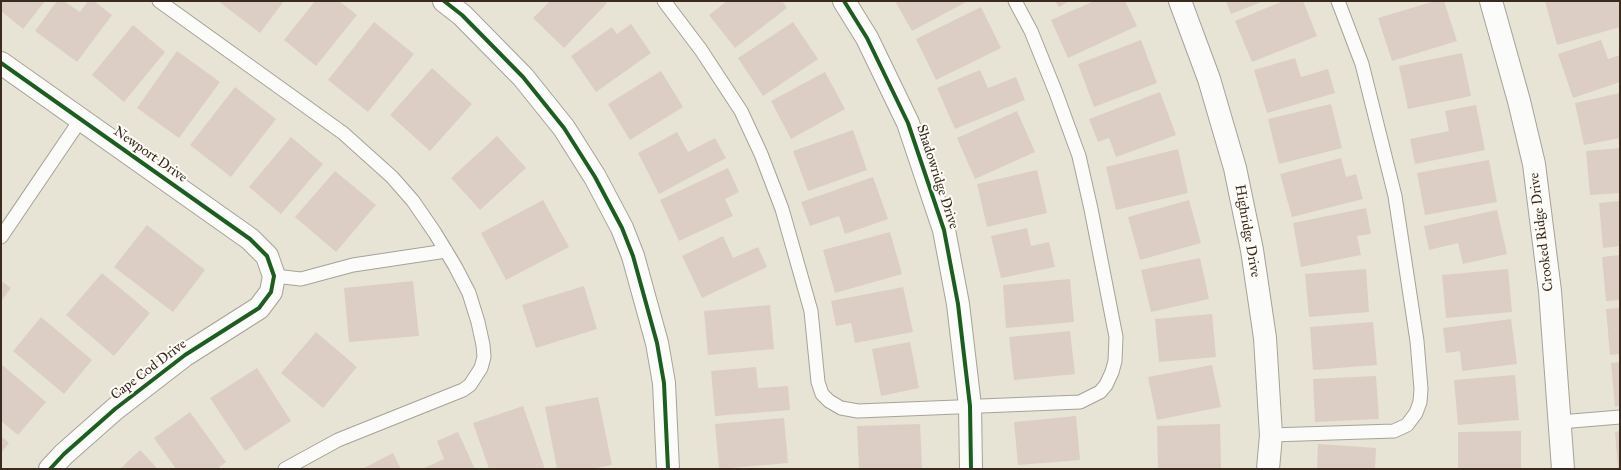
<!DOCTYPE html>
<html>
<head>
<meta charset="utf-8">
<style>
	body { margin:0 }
	#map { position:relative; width:1621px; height:470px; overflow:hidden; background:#e7e4d5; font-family:"IM FELL Great Primer",serif }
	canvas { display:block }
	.frame { position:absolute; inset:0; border:2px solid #3b2a1e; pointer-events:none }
</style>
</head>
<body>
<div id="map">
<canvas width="1621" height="470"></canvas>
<div class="frame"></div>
</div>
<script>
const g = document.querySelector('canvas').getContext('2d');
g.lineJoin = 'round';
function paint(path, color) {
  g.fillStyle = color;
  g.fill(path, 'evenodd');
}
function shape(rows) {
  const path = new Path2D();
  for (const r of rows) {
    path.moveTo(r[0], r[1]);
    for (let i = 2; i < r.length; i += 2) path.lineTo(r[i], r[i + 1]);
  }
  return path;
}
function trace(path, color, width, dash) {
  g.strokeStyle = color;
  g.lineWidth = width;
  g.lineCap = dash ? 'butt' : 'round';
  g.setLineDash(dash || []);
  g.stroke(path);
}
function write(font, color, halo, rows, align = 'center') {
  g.font = font + ' "IM FELL Great Primer",serif';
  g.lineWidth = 4;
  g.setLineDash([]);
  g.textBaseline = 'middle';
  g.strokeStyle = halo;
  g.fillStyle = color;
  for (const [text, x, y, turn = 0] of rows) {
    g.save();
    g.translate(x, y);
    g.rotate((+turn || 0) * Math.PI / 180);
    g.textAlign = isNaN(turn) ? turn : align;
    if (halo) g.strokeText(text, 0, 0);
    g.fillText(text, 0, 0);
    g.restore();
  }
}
const building = shape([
	[1,1,45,1,23,29,1,11],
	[57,1,64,1,80,12,88,1,94,1,112,15,77,62,35,31],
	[218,1,284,1,260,33],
	[315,1,339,1,357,15,316,66,284,40],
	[550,1,604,1,607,3,564,48,533,18],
	[727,1,782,1,787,8,735,48,709,15],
	[895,1,968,1,912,31],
	[1055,1,1069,1,1059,7],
	[1094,1,1125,1,1137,26,1068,58,1051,20],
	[1226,1,1264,1,1231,14],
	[1283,1,1303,1,1317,36,1252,62,1235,21],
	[1435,1,1444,1,1457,41,1392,61,1378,18],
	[1545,1,1619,1,1620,6,1620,27,1557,45],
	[981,7,1001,48,936,80,916,39],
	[374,22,414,54,368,112,328,80],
	[793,22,818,59,763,96,738,58],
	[631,24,651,53,596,92,571,56,612,27,617,34],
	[133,25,165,52,124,102,92,75],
	[1141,40,1157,83,1094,107,1078,64],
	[1601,40,1608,59,1620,55,1620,82,1573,98,1558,54],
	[177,51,220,82,179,138,137,108],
	[1462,53,1471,96,1408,109,1399,66],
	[1295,58,1301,77,1328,69,1335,93,1267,113,1254,70],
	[432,68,472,104,430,151,390,115],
	[980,70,988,88,1016,77,1025,100,955,129,937,88],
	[661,71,683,107,630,140,608,104],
	[825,72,845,109,791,139,771,101],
	[235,87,276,119,231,177,190,145],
	[1160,92,1176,135,1116,157,1109,138,1098,142,1089,119],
	[1620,93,1620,138,1584,145,1575,103],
	[1331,104,1342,148,1279,164,1268,119],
	[1476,105,1485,150,1415,164,1410,139,1449,131,1445,111],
	[1017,111,1035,152,975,179,957,138],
	[853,130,867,170,808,191,793,151],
	[677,132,688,152,715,138,726,158,659,194,638,153],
	[497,136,526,168,480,210,451,178],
	[291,137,323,164,281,214,249,187],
	[1620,148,1620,193,1590,195,1586,151],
	[1178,149,1188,193,1116,210,1106,167],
	[1341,158,1346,177,1356,174,1363,199,1292,217,1280,174],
	[1489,160,1497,202,1425,215,1417,173],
	[728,168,739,192,725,199,733,216,679,241,660,200],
	[1037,170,1047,213,987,227,977,184],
	[335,171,376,205,336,252,295,217],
	[873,177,888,219,845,234,839,216,810,226,801,202],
	[543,200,569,247,506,280,481,233],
	[1189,200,1201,243,1140,260,1128,217],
	[1620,201,1620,246,1603,248,1599,203],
	[1366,208,1371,234,1357,236,1361,255,1301,267,1293,223],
	[1497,210,1507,254,1463,264,1458,243,1429,250,1424,226],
	[147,225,205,270,173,312,114,267],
	[1027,228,1031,246,1049,242,1055,267,1001,278,991,236],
	[890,232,902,274,835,293,823,250],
	[723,236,733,258,758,247,767,267,702,298,682,256],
	[1620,255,1620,300,1606,301,1602,257],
	[1200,258,1209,299,1151,312,1141,270],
	[1366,269,1369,312,1309,317,1305,274],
	[1508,269,1512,312,1446,318,1442,275],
	[102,273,150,313,114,356,66,315],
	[1070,279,1074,322,1006,328,1003,285],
	[1,281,11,288,1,301],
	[413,281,419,336,349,342,344,288],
	[584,286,597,329,536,348,522,305],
	[903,287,913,332,855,343,851,323,836,326,831,301],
	[770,305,774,349,708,355,704,311],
	[1620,308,1620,354,1610,355,1606,309],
	[1212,314,1216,357,1159,362,1155,319],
	[41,317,92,360,64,394,13,351],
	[1511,319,1517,364,1462,371,1460,351,1446,353,1443,328],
	[1373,322,1377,365,1313,370,1310,327],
	[1070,331,1075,374,1014,380,1009,337],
	[316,332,357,367,323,408,281,373],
	[910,342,919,388,881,396,872,349],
	[1620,362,1620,406,1615,407,1611,363],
	[1,364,46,402,18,435,1,421],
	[1212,365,1221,407,1157,420,1148,377],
	[756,367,758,388,788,386,790,410,715,416,711,371],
	[257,368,291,421,245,451,210,398],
	[1515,375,1519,420,1458,425,1454,380],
	[1376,376,1379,419,1315,422,1313,379],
	[598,397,612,465,591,469,557,469,545,407],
	[523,406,545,469,489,469,473,423],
	[190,412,226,462,217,469,176,469,154,438],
	[1076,416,1080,460,1018,465,1014,422],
	[784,418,788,463,719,469,715,424],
	[920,424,922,468,859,469,857,426],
	[1220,424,1221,469,1158,469,1157,426],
	[1521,431,1521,469,1458,469,1458,432],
	[1620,431,1620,469,1618,469,1615,432],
	[458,432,475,469,422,469,444,459,437,441],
	[1,436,9,443,1,453],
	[1318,444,1376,448,1375,469,1317,469],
	[140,450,158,469,120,469],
	[393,453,401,469,362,469]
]);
const service = shape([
	[159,1,343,133,392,177,413,201,435,233,455,266,469,293,478,322,483,345,484,357,481,368,470,385,463,390,338,440,285,469],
	[664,1,701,50,741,111,761,154,782,209,811,311,818,382,822,394,829,401,841,408,858,411,1080,402,1100,392,1106,385,1112,372,1115,361,1116,337,1091,209,1079,156,1056,93,1031,31,1015,1],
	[1,237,81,119],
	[274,276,301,279,353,265,446,251],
	[1560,422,1620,417],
	[1271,435,1394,431,1407,425,1416,413,1420,402,1421,389,1417,341,1395,196,1362,64,1338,1]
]);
const minor = shape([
	[844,1,867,38,908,123,944,230,958,304,970,406,971,469],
	[1180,1,1209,79,1235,168,1252,250,1265,338,1271,435,1268,469],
	[1491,1,1519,101,1534,164,1550,291,1563,469],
	[1,63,250,239,267,256,274,276,271,292,259,308,185,355,115,409,64,454,50,469]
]);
const tertiary = shape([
	[444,1,462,15,523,77,564,128,595,177,622,228,633,256,657,343,664,383,668,469]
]);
const cycleway = shape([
	[444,1,462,15,523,77,564,128,595,177,622,228,633,256,657,343,664,383,668,469],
	[844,1,867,38,908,123,944,230,958,304,970,406,971,469],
	[1,63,250,239,267,256,274,276,271,292,259,308,185,355,115,409,64,454,50,469]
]);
const streetNames = [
	["Newport Drive",150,155,35],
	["Shadowridge Drive",937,177,72],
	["Highridge Drive",1247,231,80],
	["Crooked Ridge Drive",1542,232,-97],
	["Cape Cod Drive",149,370,-37]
];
paint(building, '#ddcec5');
trace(service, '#a6a298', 15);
trace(minor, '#a6a298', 24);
trace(tertiary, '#a6a298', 24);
trace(service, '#fbfbf9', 13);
trace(minor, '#fbfbf9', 22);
trace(tertiary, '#fbfbf9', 22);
trace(cycleway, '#1b5e20', 4);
write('14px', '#3b2a1e', '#fdfcf7', streetNames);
</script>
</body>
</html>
